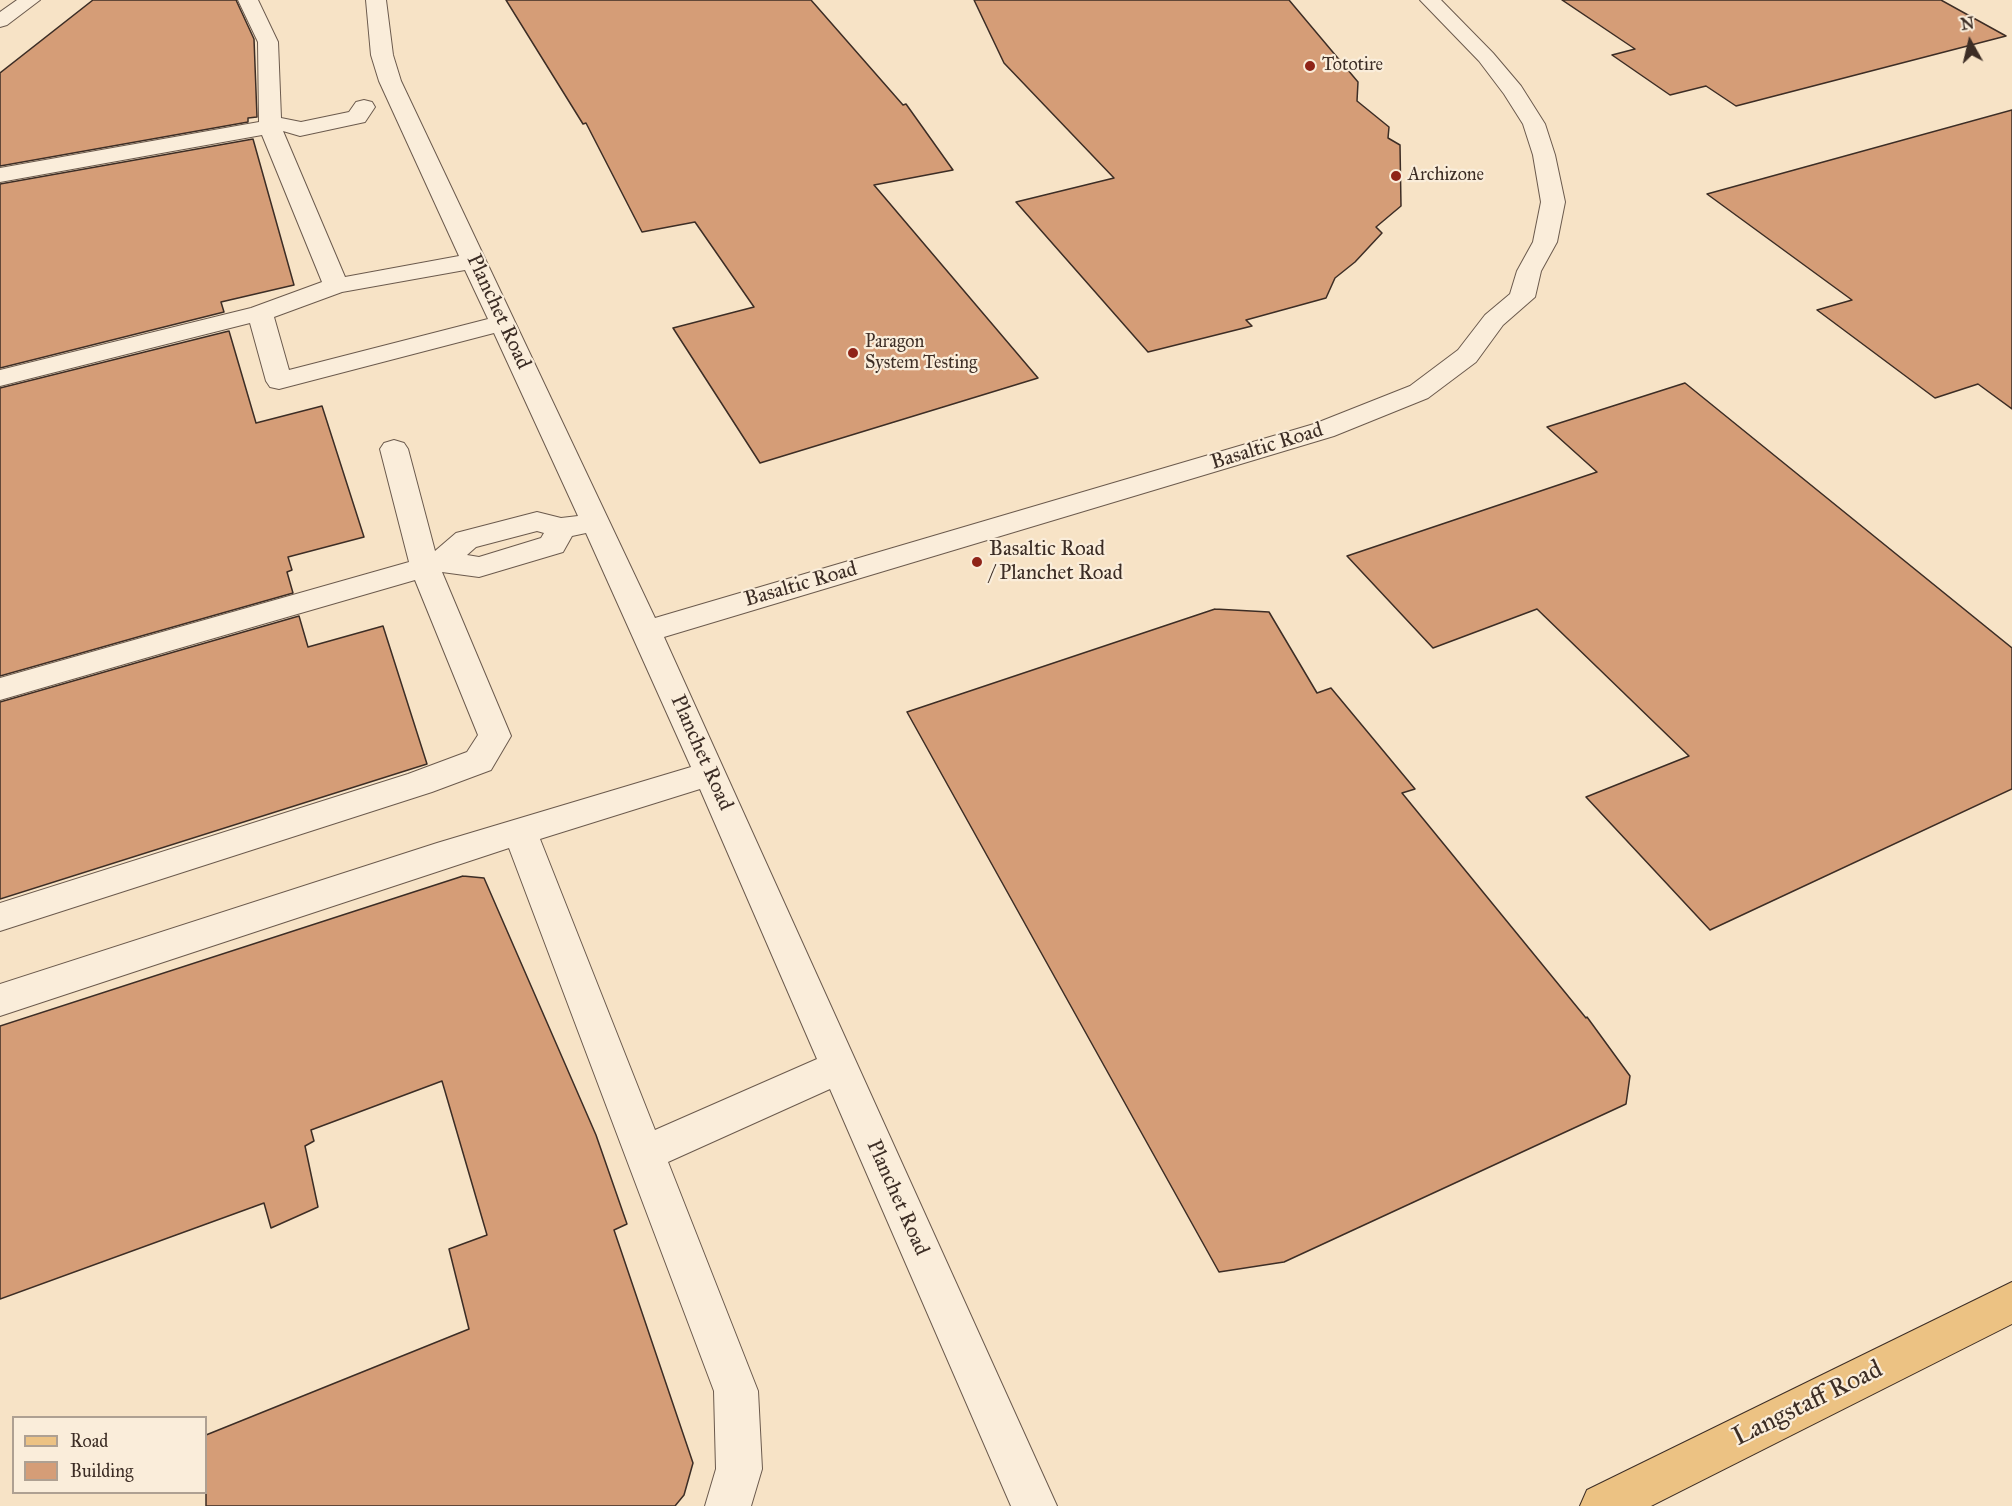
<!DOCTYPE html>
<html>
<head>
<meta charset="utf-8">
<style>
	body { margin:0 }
	#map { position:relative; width:2012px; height:1506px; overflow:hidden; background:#f7e3c6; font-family:"IM FELL Great Primer",serif }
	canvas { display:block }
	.legend { position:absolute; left:12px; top:1416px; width:195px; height:78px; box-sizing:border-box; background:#faedda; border:2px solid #aea092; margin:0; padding:8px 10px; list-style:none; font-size:18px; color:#3c2d25 }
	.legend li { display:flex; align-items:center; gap:12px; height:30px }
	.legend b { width:30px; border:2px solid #aea092 }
	.north { position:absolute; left:1940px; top:12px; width:60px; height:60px; -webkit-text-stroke:4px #faedda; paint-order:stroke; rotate:352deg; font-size:16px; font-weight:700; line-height:24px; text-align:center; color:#3c2d25 }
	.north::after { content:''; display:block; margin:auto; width:21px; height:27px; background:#3c2d25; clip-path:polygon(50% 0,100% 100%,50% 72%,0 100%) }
</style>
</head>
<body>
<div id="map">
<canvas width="2012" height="1506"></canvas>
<ul class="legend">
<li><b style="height:8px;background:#ecc283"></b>Road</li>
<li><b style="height:16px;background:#d59d77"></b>Building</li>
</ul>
<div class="north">N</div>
</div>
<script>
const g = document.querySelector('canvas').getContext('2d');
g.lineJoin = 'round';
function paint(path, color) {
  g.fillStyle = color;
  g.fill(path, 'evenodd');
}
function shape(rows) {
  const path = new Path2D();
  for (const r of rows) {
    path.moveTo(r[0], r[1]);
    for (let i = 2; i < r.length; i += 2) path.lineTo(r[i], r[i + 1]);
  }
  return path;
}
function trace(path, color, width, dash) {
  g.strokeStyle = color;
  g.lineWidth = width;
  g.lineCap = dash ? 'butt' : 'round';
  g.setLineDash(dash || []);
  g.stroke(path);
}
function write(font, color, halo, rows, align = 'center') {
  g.font = font + ' "IM FELL Great Primer",serif';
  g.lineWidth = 4.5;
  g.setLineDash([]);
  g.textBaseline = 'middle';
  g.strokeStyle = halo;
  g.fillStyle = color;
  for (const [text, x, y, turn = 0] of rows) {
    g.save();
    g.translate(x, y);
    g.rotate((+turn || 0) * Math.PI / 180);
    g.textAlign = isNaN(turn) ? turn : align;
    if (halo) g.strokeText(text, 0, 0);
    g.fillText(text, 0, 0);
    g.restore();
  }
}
const building = shape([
	[93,0,236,0,254,39,257,117,248,118,248,122,0,166,0,73,93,0],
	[506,0,811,0,903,105,906,104,953,170,874,185,1038,378,760,463,673,328,754,307,695,222,642,232,586,123,583,124,506,0],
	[974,0,1289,0,1358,82,1357,101,1389,127,1388,138,1400,145,1401,206,1376,227,1382,233,1355,262,1335,278,1326,298,1246,320,1252,326,1148,352,1016,202,1114,178,1004,63,974,0],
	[1562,0,1941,0,2006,36,1736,106,1706,86,1670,95,1612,55,1635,49,1562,0],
	[2012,110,2012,409,1978,384,1935,398,1817,310,1852,300,1707,194,2012,110],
	[253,139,294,285,221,302,224,312,0,368,0,184,253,139],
	[229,331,256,423,322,406,364,537,288,557,292,570,287,572,293,593,0,676,0,388,229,331],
	[1685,383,2012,648,2012,789,1710,930,1586,797,1689,756,1537,609,1433,648,1347,556,1597,472,1547,427,1685,383],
	[1215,609,1269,612,1317,693,1331,688,1415,789,1402,793,1586,1018,1587,1017,1630,1076,1626,1104,1284,1262,1219,1272,907,712,1215,609],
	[299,616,308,647,383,626,427,764,0,899,0,702,299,616],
	[463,876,484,878,596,1135,627,1224,614,1230,693,1463,684,1495,675,1506,206,1506,206,1435,469,1329,449,1249,487,1235,442,1081,311,1130,314,1141,305,1146,318,1207,271,1228,264,1203,0,1299,0,1026,463,876]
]);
const minor = shape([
	[17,0,40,0,7,25,0,27,0,12,17,0],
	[238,0,258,0,278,42,281,118,301,122,349,112,356,102,364,100,372,102,375,107,365,122,300,136,283,131,345,277,459,256,379,81,371,55,366,0,386,0,393,55,401,81,655,618,1314,424,1410,386,1458,350,1485,315,1510,294,1517,271,1533,242,1541,202,1533,155,1523,124,1504,94,1479,61,1420,0,1441,0,1493,53,1521,86,1545,124,1555,155,1565,202,1557,242,1541,271,1535,297,1503,325,1476,362,1428,398,1334,436,664,637,1057,1506,1011,1506,830,1089,668,1162,758,1391,762,1469,751,1506,705,1506,716,1469,714,1391,509,848,0,1016,0,984,437,843,691,767,586,533,572,536,563,552,479,577,442,572,511,736,491,770,432,792,0,931,0,903,408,774,467,752,478,735,415,580,0,700,0,678,409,562,380,449,384,443,394,440,404,443,408,449,435,551,456,533,537,512,561,518,578,516,494,333,279,389,270,387,266,381,250,323,0,386,0,370,251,308,322,282,262,135,0,182,0,168,259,122,258,42,238,0],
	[465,270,488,319,289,370,274,317,342,292,465,270],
	[537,531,544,533,541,538,479,557,467,555,476,547,537,531],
	[700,789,817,1059,655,1130,540,839,700,789]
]);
const major = shape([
	[2012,1282,2012,1324,1651,1506,1580,1506,1587,1490,2012,1282]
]);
const markers = [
	[1310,66,6,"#8f2418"],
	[1396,176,6,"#8f2418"],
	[853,353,6,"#8f2418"],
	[977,562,6,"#8f2418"]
];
const farPoinames = [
	["Tototire",1322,66],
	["Archizone",1408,176],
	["Paragon",865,343],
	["System Testing",865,364]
];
const streetNames = [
	["Planchet Road",498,312,65],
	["Basaltic Road",1267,447,-17],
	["Basaltic Road",801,585,-16],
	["Planchet Road",701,753,66],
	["Planchet Road",897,1198,66]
];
const poiNames = [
	["Basaltic Road",989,550],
	["/ Planchet Road",989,574]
];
const nearStreetnames = [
	["Langstaff Road",1808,1404,-26]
];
paint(building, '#d59d77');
trace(building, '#3c2d25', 1.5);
trace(minor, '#6b5a4d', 2);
trace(major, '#3c2d25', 2);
paint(minor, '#faedda');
paint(major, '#ecc283');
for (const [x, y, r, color] of markers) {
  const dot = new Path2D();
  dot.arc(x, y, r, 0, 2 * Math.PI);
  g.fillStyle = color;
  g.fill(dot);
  trace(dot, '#faedda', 2);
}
write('18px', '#3c2d25', '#faedda', farPoinames, 'left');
write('21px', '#3c2d25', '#faedda', streetNames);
write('21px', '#3c2d25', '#faedda', poiNames, 'left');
write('26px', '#3c2d25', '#faedda', nearStreetnames);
</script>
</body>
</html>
